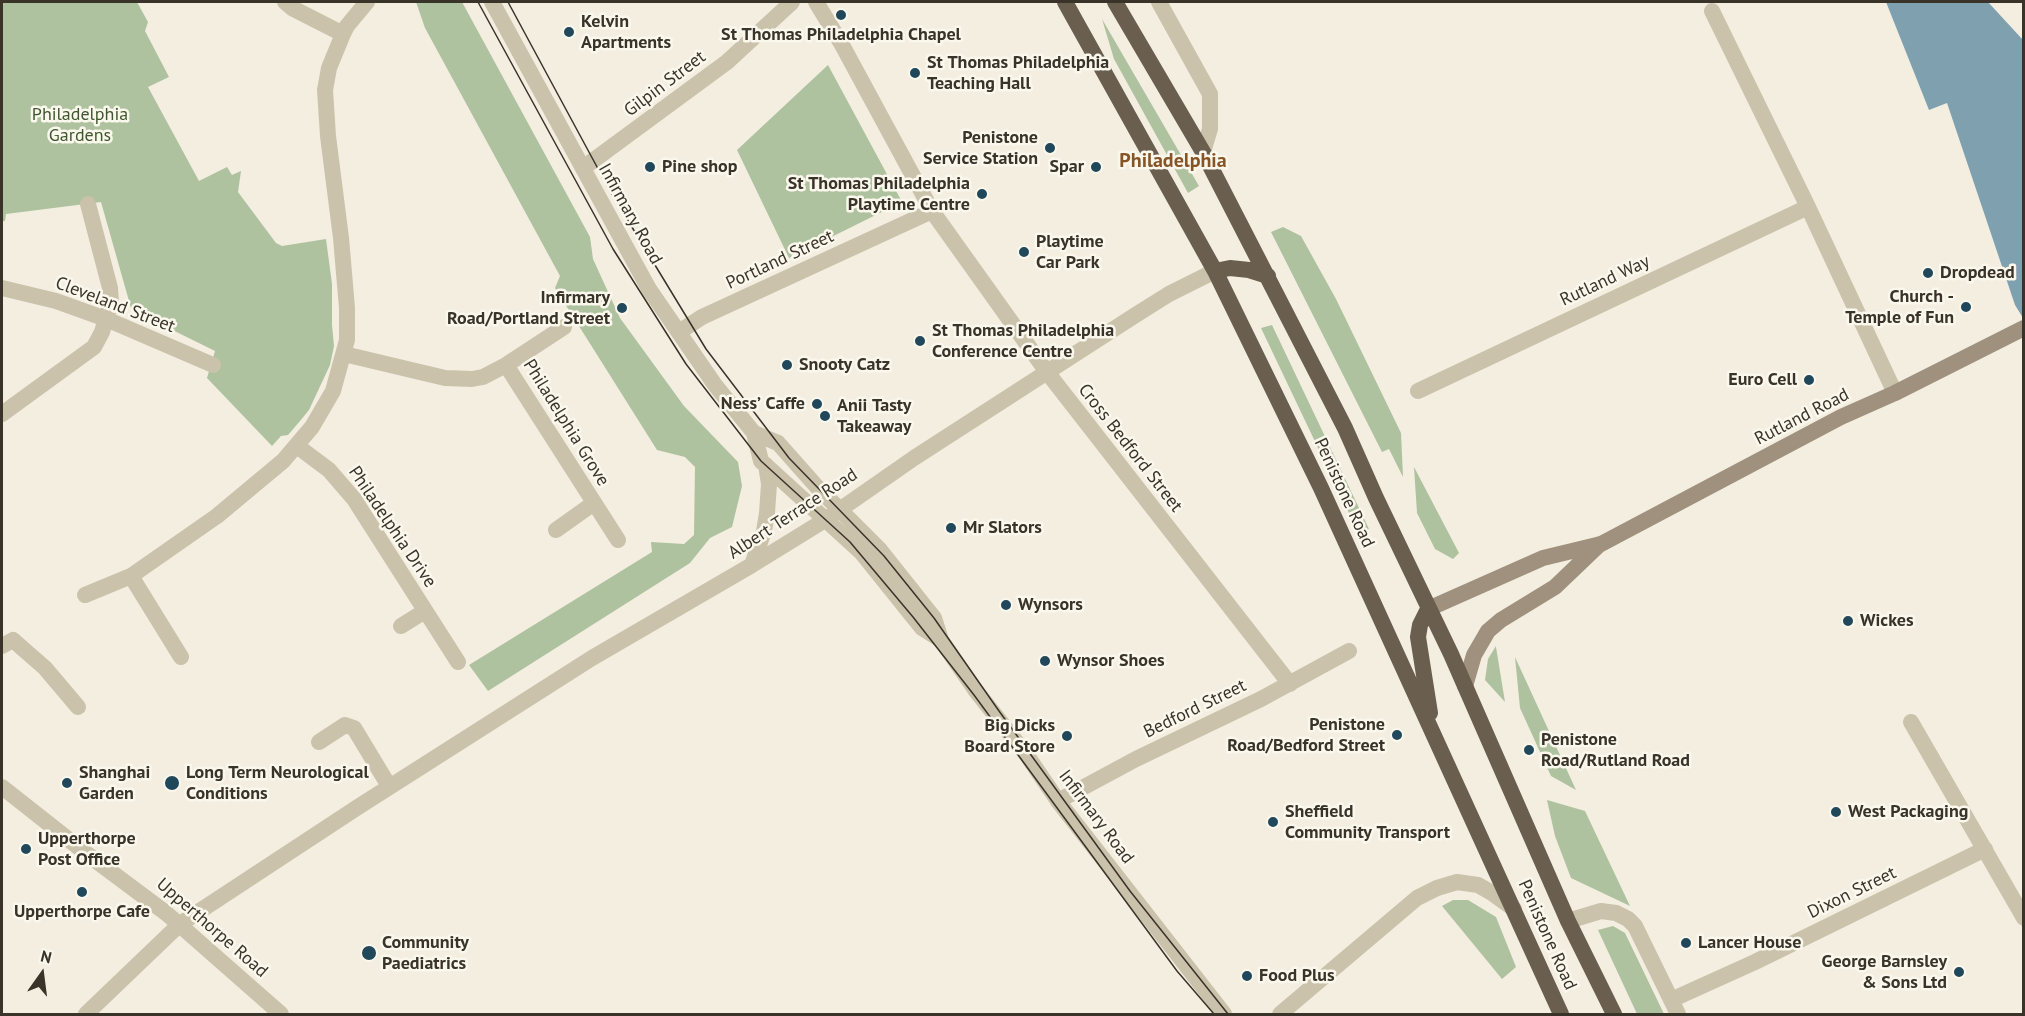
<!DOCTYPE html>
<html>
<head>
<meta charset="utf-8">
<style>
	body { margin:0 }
	#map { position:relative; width:2025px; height:1016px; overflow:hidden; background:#f3eee0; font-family:"PT Sans",sans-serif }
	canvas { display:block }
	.frame { position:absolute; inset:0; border:3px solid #39332a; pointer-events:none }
	.north { position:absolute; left:12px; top:944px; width:60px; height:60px; -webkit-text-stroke:4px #faf7ec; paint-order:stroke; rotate:14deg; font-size:16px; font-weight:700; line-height:24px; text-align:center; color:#39332a }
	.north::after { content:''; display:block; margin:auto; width:21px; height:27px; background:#39332a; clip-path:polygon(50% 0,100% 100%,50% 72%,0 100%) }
</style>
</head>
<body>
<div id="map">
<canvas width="2025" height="1016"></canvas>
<div class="frame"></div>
<div class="north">N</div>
</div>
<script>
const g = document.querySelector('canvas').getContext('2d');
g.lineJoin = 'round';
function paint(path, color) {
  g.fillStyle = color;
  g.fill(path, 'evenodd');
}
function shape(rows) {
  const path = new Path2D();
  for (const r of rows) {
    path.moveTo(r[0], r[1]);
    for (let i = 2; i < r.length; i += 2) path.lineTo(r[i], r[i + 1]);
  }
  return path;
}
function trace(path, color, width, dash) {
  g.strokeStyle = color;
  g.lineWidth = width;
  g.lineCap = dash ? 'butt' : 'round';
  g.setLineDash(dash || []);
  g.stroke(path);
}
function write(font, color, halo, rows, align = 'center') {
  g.font = font + ' "PT Sans",sans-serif';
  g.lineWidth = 5;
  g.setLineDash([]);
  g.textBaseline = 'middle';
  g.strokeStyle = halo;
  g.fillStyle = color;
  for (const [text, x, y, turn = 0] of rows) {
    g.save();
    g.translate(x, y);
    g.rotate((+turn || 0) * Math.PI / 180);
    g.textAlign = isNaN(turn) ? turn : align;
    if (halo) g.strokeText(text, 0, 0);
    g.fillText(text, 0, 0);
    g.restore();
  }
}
const green = shape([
	[2,2,137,2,148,22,145,31,169,77,148,87,199,181,227,167,232,175,241,171,238,192,276,243,282,246,326,239,332,284,332,325,334,346,330,365,309,410,300,421,288,435,281,436,272,446,207,378,215,351,136,312,131,308,101,202,6,214,5,221,2,221],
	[416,2,462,2,590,237,593,259,620,318,684,406,738,462,742,486,732,527,710,538,690,563,488,691,469,665,652,552,651,542,684,544,694,535,695,467,685,457,657,450,555,288,560,276,425,28],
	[1102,19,1199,186,1188,193,1114,59],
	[828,65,902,202,789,258,737,150],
	[1283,227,1301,236,1336,299,1401,433,1403,477,1389,449,1382,452,1271,232],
	[1272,325,1369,529,1358,532,1261,328],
	[1414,467,1459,553,1453,559,1435,549,1417,513],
	[1496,646,1496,647,1505,702,1485,680,1488,659],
	[1515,657,1576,790,1551,776,1520,708],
	[1547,800,1585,811,1630,906,1571,878,1555,836],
	[1453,900,1468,900,1496,917,1516,967,1502,979,1442,906],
	[1613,926,1625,933,1664,1014,1637,1014,1598,930]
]);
const water = shape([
	[1886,2,1988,2,2023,40,2023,318,2015,305,1947,103,1929,110]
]);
const minor = shape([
	[285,2,292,8,343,34],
	[816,2,841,43,932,211,1047,372,1290,684],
	[1159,2,1210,94,1210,129,1203,152],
	[1712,11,1808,207,1895,393],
	[583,168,727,62,792,2],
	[2,288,56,301,106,319,213,365],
	[679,332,702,317,932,211],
	[344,354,445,378,472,379,483,377,506,365,564,327],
	[506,365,618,540],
	[1418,391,1808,207],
	[2,414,94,347,102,332,111,302,110,288,88,204],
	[297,446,329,470,354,499,458,662],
	[556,530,594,503],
	[131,576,181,657],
	[85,595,131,576,217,516,283,461,312,427,333,391,347,340,347,308,341,238,328,136,325,90,329,68,343,34,347,26,367,2],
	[401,626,425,611],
	[2,646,13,640,45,668,78,707],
	[1911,722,2024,918],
	[319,742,345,725,354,728,389,786],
	[1058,801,1136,759,1261,699,1349,651],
	[1568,921,1601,911,1616,913,1628,919,1635,926,1678,1014],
	[1671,1000,1755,962,1985,849]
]);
const tertiary = shape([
	[492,2,649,289,715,385,754,433,761,461,861,552,922,628,941,640],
	[754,433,778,443,817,487,880,550,934,618,941,640,976,691,1026,754,1058,801,1224,1014],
	[752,565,764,531,767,513,769,484,766,465],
	[2,787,87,854,166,913,281,1014],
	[86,1014,180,924,358,807,592,658,752,565,825,520,914,458,1134,316,1169,294,1215,271],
	[1280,1014,1417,898,1437,888,1457,882,1478,885,1492,893,1514,909]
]);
const secondary = shape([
	[1428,609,1543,558,1601,544,1841,417,1895,393,2024,328],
	[1465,686,1474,655,1488,631,1501,620,1555,587,1600,544]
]);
const trunk = shape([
	[1065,2,1215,271,1321,488,1561,1014],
	[1115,2,1203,152,1345,428,1376,498,1451,654,1568,921,1614,1014],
	[1215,271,1230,268,1249,270,1268,276],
	[1428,609,1420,625,1418,637,1430,713]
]);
const tram = shape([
	[478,2,613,249,686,364,761,461,850,542,913,617,974,695,1177,971,1214,1014],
	[508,2,610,191,706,349,789,458,884,556,934,618,999,711,1130,891,1228,1014]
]);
const markers = [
	[841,15,6,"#20485a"],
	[569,32,6,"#20485a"],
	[915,73,6,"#20485a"],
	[1050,148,6,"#20485a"],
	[650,167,6,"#20485a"],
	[1096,167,6,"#20485a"],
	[982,194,6,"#20485a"],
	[1024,252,6,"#20485a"],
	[1928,273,6,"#20485a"],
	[1966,307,6,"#20485a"],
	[622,308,6,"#20485a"],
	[920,341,6,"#20485a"],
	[787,365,6,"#20485a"],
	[1809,380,6,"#20485a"],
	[817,404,6,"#20485a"],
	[825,416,6,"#20485a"],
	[951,528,6,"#20485a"],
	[1006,605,6,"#20485a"],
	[1848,621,6,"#20485a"],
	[1045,661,6,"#20485a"],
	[1397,735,6,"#20485a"],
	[1067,736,6,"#20485a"],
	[1529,750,6,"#20485a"],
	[67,783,6,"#20485a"],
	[172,783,8,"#20485a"],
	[1836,812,6,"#20485a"],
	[1273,822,6,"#20485a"],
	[26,849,6,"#20485a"],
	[82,892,6,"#20485a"],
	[1686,943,6,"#20485a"],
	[369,953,8,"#20485a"],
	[1959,972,6,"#20485a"],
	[1247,976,6,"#20485a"]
];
const poiNames = [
	["Kelvin",581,22],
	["Apartments",581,43],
	["St Thomas Philadelphia Chapel",841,35,"center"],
	["St Thomas Philadelphia",927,63],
	["Teaching Hall",927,84],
	["Penistone",1038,138,"right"],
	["Service Station",1038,159,"right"],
	["Pine shop",662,167],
	["Spar",1084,167,"right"],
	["St Thomas Philadelphia",970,184,"right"],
	["Playtime Centre",970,205,"right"],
	["Playtime",1036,242],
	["Car Park",1036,263],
	["Dropdead",1940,273],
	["Church -",1954,297,"right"],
	["Temple of Fun",1954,318,"right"],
	["Infirmary",610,298,"right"],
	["Road/Portland Street",610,319,"right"],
	["St Thomas Philadelphia",932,331],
	["Conference Centre",932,352],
	["Snooty Catz",799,365],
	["Euro Cell",1797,380,"right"],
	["Ness’ Caffe",805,404,"right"],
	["Anii Tasty",837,406],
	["Takeaway",837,427],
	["Mr Slators",963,528],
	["Wynsors",1018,605],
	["Wickes",1860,621],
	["Wynsor Shoes",1057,661],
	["Penistone",1385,725,"right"],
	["Road/Bedford Street",1385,746,"right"],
	["Big Dicks",1055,726,"right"],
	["Board Store",1055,747,"right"],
	["Penistone",1541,740],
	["Road/Rutland Road",1541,761],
	["Shanghai",79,773],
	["Garden",79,794],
	["Long Term Neurological",186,773],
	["Conditions",186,794],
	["Sheffield",1285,812],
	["Community Transport",1285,833],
	["West Packaging",1848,812],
	["Upperthorpe",38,839],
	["Post Office",38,860],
	["Upperthorpe Cafe",82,912,"center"],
	["Community",382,943],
	["Paediatrics",382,964],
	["Lancer House",1698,943],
	["George Barnsley",1947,962,"right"],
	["& Sons Ltd",1947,983,"right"],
	["Food Plus",1259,976]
];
const streetNames = [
	["Gilpin Street",665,84,-37],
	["Infirmary Road",630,214,61],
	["Portland Street",780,260,-25],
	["Rutland Way",1605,281,-25],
	["Cleveland Street",115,305,21],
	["Rutland Road",1802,417,-27],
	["Philadelphia Grove",566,423,58],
	["Cross Bedford Street",1130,448,52],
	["Penistone Road",1344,493,65],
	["Albert Terrace Road",793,514,-33],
	["Philadelphia Drive",392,527,56],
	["Bedford Street",1195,709,-26],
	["Infirmary Road",1096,817,53],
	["Dixon Street",1852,893,-26],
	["Upperthorpe Road",212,928,41],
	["Penistone Road",1547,935,66]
];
const parkNames = [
	["Philadelphia",80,115],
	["Gardens",80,136]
];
const neighbourhoodNames = [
	["Philadelphia",1173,161]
];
paint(green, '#aec29f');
paint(water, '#7fa1af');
trace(minor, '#cbc2ab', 16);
trace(tertiary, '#cbc2ab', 16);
trace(secondary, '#9f917d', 16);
trace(trunk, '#6a5e4f', 16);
trace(tram, '#39332a', 1.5);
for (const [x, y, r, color] of markers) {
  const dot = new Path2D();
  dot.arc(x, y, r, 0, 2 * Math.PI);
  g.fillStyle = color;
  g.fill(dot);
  trace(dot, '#faf7ec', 2);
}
write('bold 18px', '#39332a', '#faf7ec', poiNames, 'left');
write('18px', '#39332a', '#faf7ec', streetNames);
write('18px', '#3e572e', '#faf7ec', parkNames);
write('bold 20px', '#865425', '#faf7ec', neighbourhoodNames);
</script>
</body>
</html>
